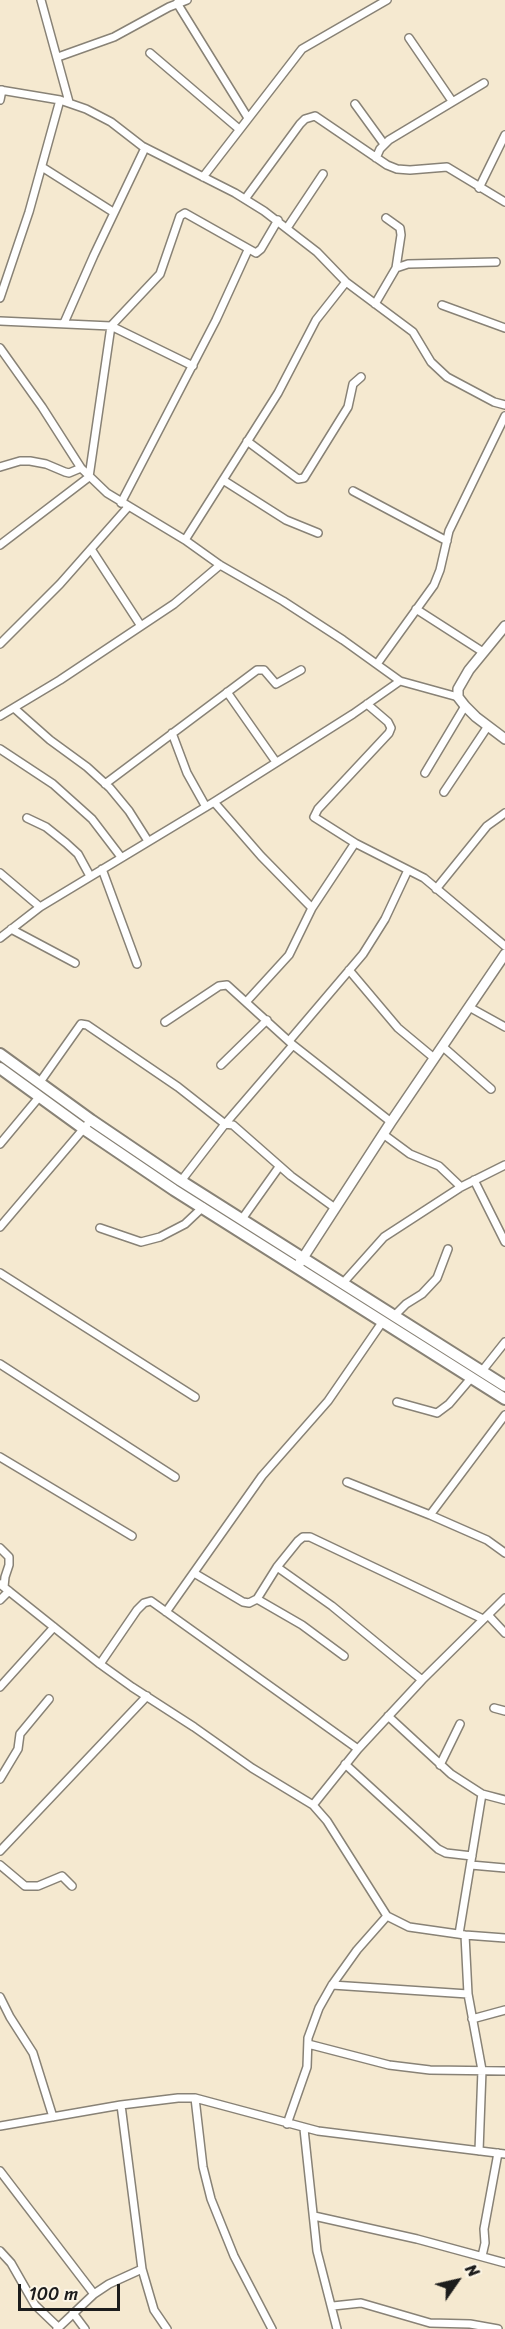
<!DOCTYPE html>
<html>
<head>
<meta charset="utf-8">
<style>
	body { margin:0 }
	#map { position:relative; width:505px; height:2329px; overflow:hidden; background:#f5e9d0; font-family:Sriracha,sans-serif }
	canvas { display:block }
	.north { position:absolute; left:427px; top:2251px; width:60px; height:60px; -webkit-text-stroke:4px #fcf5e5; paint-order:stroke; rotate:56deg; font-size:16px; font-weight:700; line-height:24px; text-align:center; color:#1c1c1c }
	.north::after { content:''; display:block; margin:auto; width:21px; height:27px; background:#1c1c1c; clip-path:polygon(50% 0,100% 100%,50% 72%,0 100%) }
	.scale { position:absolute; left:18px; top:2284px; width:102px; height:27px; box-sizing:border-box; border:3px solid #1c1c1c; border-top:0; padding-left:8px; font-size:18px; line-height:21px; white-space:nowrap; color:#1c1c1c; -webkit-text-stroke:4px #fcf5e5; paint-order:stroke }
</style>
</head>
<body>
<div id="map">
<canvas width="505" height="2329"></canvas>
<div class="north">N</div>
<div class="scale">100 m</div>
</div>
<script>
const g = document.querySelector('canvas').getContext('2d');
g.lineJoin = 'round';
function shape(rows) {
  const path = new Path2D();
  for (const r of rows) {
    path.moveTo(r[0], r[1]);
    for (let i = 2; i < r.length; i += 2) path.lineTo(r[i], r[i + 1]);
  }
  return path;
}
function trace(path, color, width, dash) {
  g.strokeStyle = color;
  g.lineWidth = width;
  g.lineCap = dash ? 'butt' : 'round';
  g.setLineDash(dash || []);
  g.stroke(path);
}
const minor = shape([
	[41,0,69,102],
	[177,3,248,118],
	[409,38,452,101],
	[150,53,239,129],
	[58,57,114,37,169,7,187,0],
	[0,90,60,100,86,109,111,122,142,146,235,193,264,211,317,252,346,282,413,332,431,362,447,377,494,402,505,405],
	[0,100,2,90],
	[355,104,384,144],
	[376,158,380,149,389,140,484,83],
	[42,167,113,212],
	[203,177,302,49,387,0],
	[479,188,505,135],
	[245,199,300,124,305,119,315,116,387,165,397,169,410,170,447,167,505,202],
	[287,228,323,174],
	[396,268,408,264,496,262],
	[0,298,29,212,60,100],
	[375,304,396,268,401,235,400,228,386,218],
	[442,305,505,328],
	[0,321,111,326,193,366],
	[64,323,94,255,145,148],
	[0,348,42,407,81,468,107,493,185,540,220,565,283,601,343,640,400,681,458,697],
	[247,441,298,479,304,478,348,407,353,384,361,377],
	[0,467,20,461,30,461,46,464,65,472,69,473,81,468],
	[223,480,286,520,318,533],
	[353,491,447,541],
	[121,503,216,320,248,250],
	[185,540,278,393,316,320,346,282],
	[0,545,89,477,111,326,160,274,180,216,185,213,256,253,261,249,278,220],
	[91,549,141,626],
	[416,609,483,652],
	[0,644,60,584,128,507],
	[377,664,434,585,440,570,449,531,505,416],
	[227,692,276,762],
	[367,704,388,722,391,728,389,733,318,809,314,817,355,843,424,878,505,946],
	[14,708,50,740,87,767,110,788,129,811,148,841],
	[0,716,60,680,174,604,220,565],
	[172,733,187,773,206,807],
	[0,749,53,784,92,819,121,857],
	[425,773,465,706],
	[105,784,257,670,264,670,276,684,301,670],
	[444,792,488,726],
	[214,802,261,856,312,908],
	[27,818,46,827,66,843,78,854,90,876],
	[102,869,137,964],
	[0,873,40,907],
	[436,889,487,826,505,813],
	[11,929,75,963],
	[0,938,40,907,214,802,353,714,400,681],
	[349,970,398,1028,434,1058],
	[247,1001,289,955,312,908,355,843],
	[469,1007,505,1027],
	[165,1022,219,986,227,985,293,1045,391,1122],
	[289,1041,363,954,385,919,408,870],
	[442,1046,491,1089],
	[221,1065,267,1020],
	[40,1082,81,1024,87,1025,178,1087,225,1124,233,1125,291,1176,335,1208],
	[383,1134,410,1154,439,1166,461,1187],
	[0,1144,40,1096],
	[474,1180,505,1242],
	[181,1181,225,1124,293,1045],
	[242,1219,279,1167],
	[0,1227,91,1120],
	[100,1228,141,1242,160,1237,185,1224,203,1207],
	[0,1273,195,1397],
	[343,1283,384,1237,461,1187,505,1165],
	[395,1315,406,1304,422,1294,437,1278,448,1249],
	[0,1364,175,1477],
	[482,1371,505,1342],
	[397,1402,437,1413,449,1404,472,1377],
	[0,1457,132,1536],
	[347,1482,430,1515,487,1540,505,1553],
	[430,1515,505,1415],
	[0,1548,9,1557,9,1565,5,1577,4,1587],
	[277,1567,332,1606,422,1680],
	[194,1573,243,1602,249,1603,257,1599,277,1567,298,1541,303,1537,310,1537,483,1619],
	[0,1584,100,1664,132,1687,194,1727,252,1768,313,1805,327,1821,387,1916,409,1927,465,1935,505,1938],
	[257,1599,302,1625,344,1656],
	[0,1600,9,1591],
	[166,1612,262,1476,328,1401,383,1321],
	[488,1615,505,1633],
	[100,1664,137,1610,144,1603,151,1601,358,1749],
	[0,1687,54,1627],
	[494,1708,505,1711],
	[388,1716,451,1774,482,1794,505,1800],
	[345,1764,438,1849,446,1853,472,1856],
	[440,1765,460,1724],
	[0,1779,18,1749,20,1734,49,1699],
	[313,1805,358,1749,422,1680,505,1598],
	[0,1851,147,1696],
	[0,1865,25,1886,38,1886,62,1876,72,1886],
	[471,1865,505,1868],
	[459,1934,482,1794],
	[465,1935,468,1994,482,2070,479,2151],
	[332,1985,468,1994],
	[0,1997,10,2017,33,2053,53,2117],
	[472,2019,505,2010],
	[308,2044,389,2065,430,2070,505,2071],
	[195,2098,203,2167,211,2199,234,2256,272,2329],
	[121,2105,142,2269,154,2310,167,2329],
	[287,2124,307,2067,308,2038,319,2008,332,1985,357,1950,387,1916],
	[0,2126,121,2105,178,2098,195,2098,318,2131,505,2154],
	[304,2129,317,2251,337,2329],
	[0,2171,94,2294],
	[314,2216,417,2239,505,2263],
	[0,2251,11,2263,35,2305,58,2327],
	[482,2256,485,2243,484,2229,498,2153],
	[333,2306,361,2303,430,2323,470,2324,498,2329],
	[73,2313,85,2329],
	[57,2329,94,2294,109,2284,142,2269]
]);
const tertiary = shape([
	[505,626,469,670,458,689,458,697,465,706,476,717,505,739],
	[299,1264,391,1122,505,954]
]);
const secondary = shape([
	[0,1054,91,1120,181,1181,505,1386],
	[0,1068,84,1129,174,1190,505,1399]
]);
trace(minor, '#888276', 10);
trace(tertiary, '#888276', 12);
trace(secondary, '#888276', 14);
trace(minor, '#fff', 7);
trace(tertiary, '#fff', 9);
trace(secondary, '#fff', 10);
</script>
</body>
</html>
